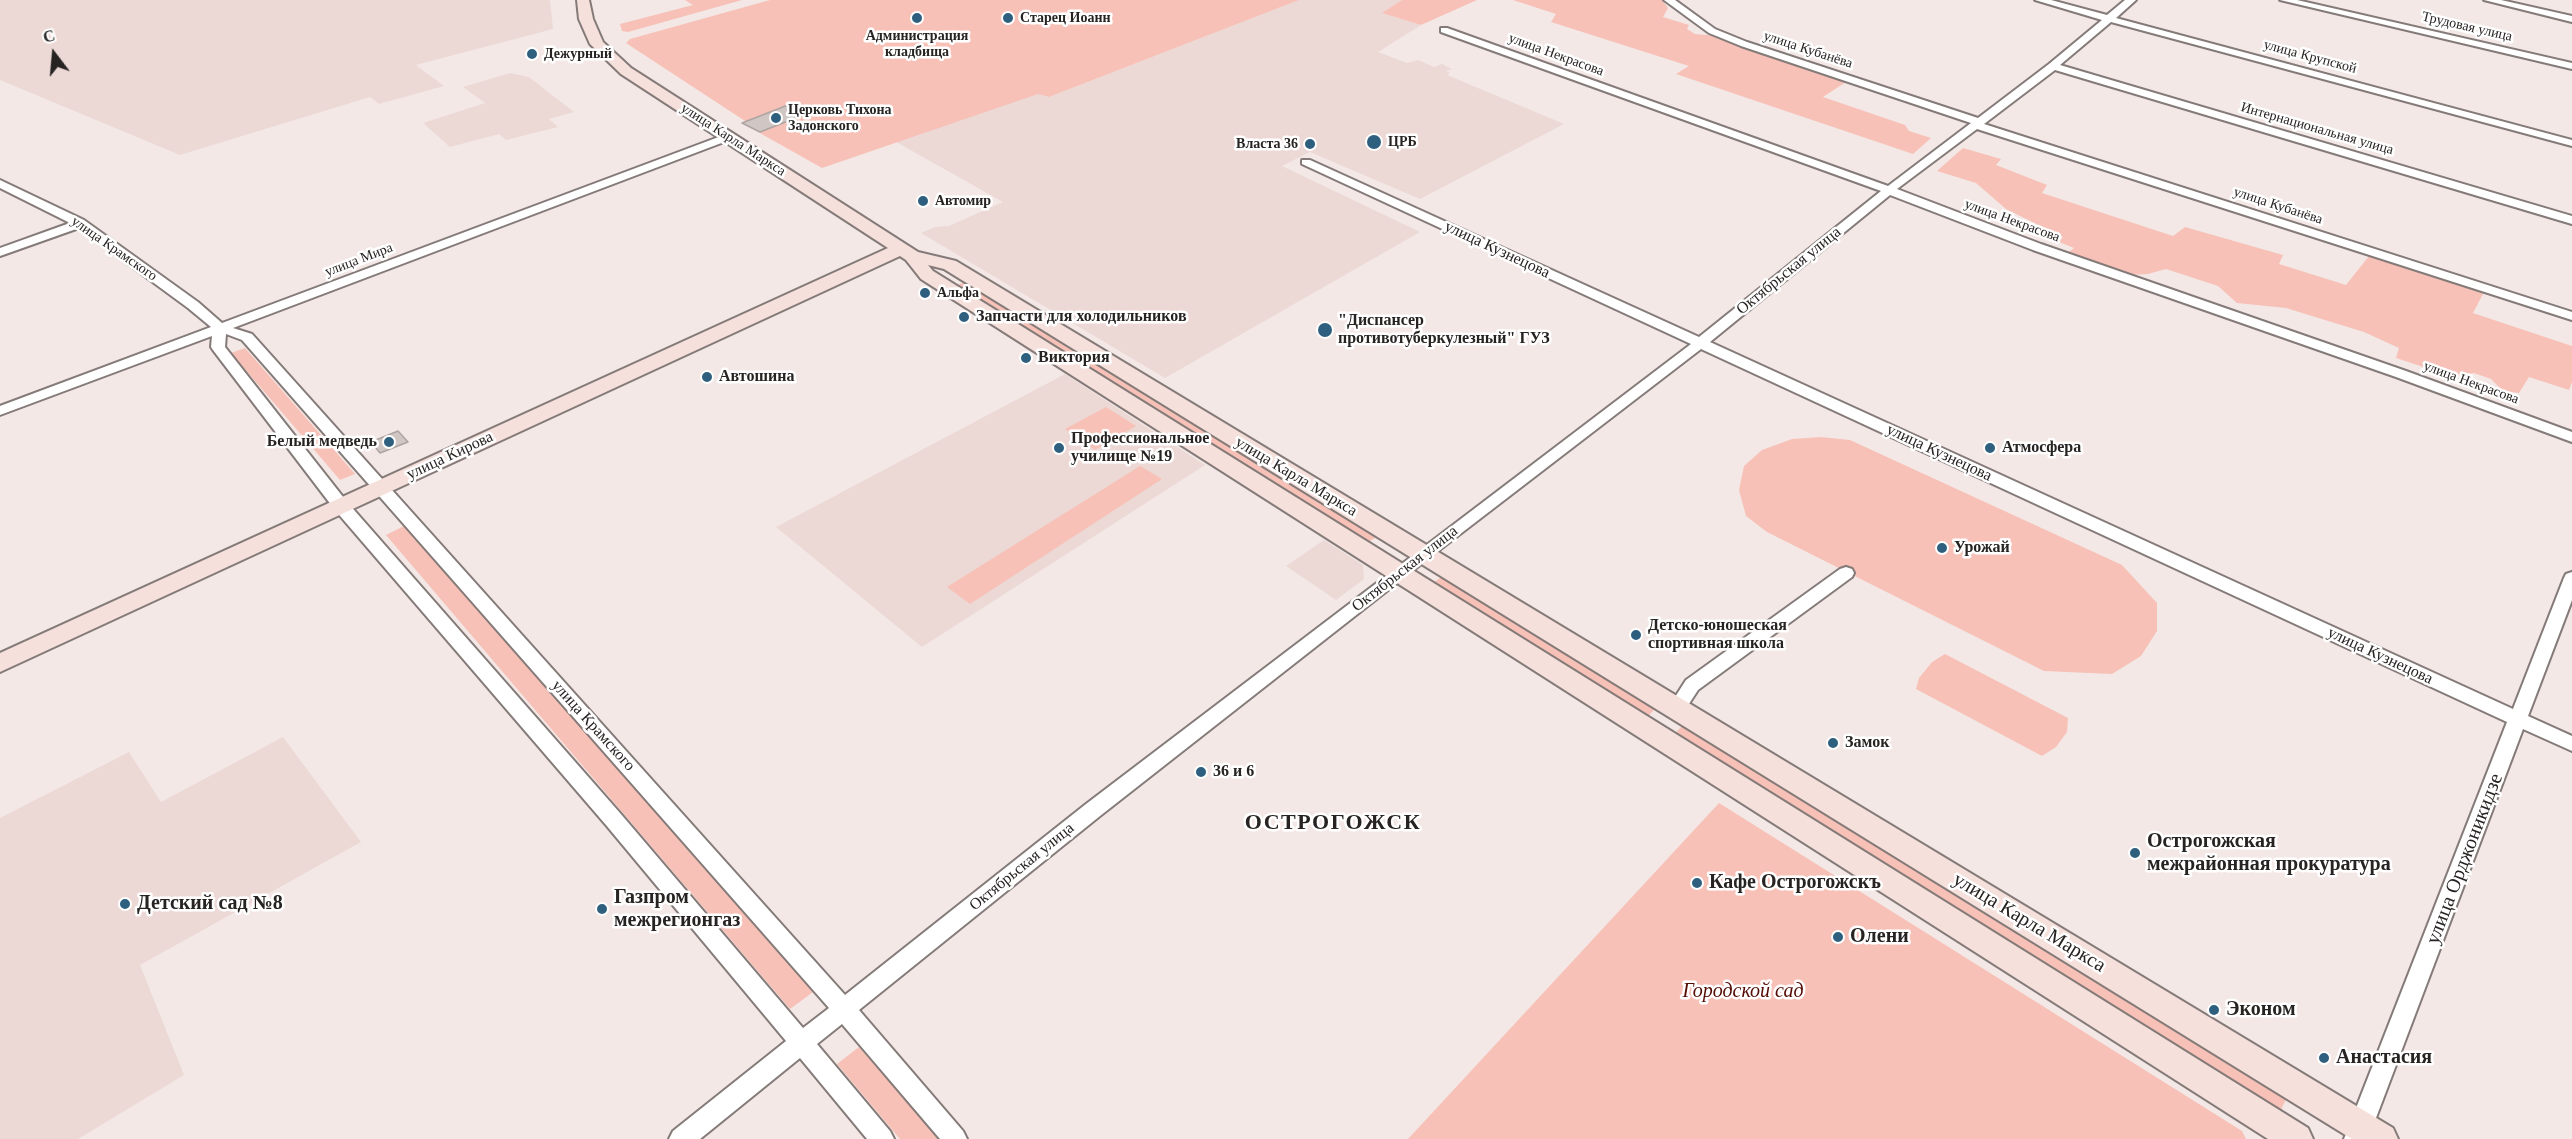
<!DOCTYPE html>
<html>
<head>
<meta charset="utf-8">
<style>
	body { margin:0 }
	#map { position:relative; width:2572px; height:1139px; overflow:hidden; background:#f3e8e6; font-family:Georgia,serif }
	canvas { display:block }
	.north { position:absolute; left:24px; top:24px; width:60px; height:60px; -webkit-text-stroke:4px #fff; paint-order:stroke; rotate:344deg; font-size:16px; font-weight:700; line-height:24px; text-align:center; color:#262322 }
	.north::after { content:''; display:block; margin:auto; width:21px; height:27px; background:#262322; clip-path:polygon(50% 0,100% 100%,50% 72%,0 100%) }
</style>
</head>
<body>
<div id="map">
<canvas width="2572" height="1139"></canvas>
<div class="north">С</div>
</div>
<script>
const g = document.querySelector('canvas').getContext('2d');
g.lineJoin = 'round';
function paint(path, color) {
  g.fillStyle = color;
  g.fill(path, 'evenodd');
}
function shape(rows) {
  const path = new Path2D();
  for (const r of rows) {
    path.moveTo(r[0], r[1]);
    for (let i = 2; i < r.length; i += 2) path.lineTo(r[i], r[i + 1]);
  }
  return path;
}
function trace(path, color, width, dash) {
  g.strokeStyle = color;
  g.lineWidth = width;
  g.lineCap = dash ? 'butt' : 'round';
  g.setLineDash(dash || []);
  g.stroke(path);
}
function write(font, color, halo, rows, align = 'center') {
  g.font = font + ' Georgia,serif';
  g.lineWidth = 5;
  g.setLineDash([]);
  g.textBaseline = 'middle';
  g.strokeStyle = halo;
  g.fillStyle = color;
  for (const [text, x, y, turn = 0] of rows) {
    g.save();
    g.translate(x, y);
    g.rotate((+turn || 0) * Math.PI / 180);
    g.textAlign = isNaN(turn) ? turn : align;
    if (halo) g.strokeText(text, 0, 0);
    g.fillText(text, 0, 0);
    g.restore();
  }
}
const built = shape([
	[0,0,550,0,553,29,416,65,444,86,379,104,370,97,180,155,0,80],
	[1299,0,1402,0,1383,13,1421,25,1378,52,1407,63,1418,60,1434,67,1442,64,1452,69,1446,71,1450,73,1447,75,1564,124,1420,199,1310,152,1282,166,1420,232,1165,378,921,233,935,227,949,226,1003,202,896,142,1038,93,1049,97],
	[510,73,529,77,574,112,549,119,558,127,506,140,499,134,450,147,423,123,485,103,463,87],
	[1065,374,1205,465,922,647,776,527],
	[1324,540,1363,565,1364,579,1336,600,1286,566],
	[283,737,361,842,140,965,184,1075,78,1139,0,1139,0,818,129,752,161,802]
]);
const green = shape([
	[685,0,742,0,628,32,622,31,620,24,693,5],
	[770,0,1299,0,1049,97,1038,94,822,168,742,123,745,121,626,43,630,39],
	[1402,0,1477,0,1421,25,1382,13],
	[1513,0,1662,0,1668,8,1663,17,1689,25,1687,29,1695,34,1719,36,1739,46,1846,82,1823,97,1905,125,1909,131,1931,138,1913,154,1676,74,1689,66,1551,22,1556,14],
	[1963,148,2001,159,1996,165,2047,185,2042,193,2173,236,2185,227,2283,255,2279,264,2346,285,2369,256,2484,292,2473,313,2572,346,2572,382,2569,390,2529,377,2519,393,2503,391,2491,379,2474,373,2451,376,2396,358,2399,348,2364,332,2286,308,2237,303,2218,286,2166,269,2148,274,2127,275,2066,254,2074,248,2059,242,2063,237,2006,209,1976,183,1937,171],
	[965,282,1379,535,1366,544,955,286],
	[245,348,355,474,340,480,231,353],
	[1106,407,1136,426,1095,450,1065,429],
	[1821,437,1850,440,2122,565,2157,603,2157,631,2141,656,2112,674,2044,671,1767,532,1746,516,1739,490,1744,466,1762,450,1792,439],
	[1140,466,1162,479,970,604,947,587],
	[406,525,813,992,790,1009,386,535],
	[1444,575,1657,707,1644,720,1430,585],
	[1945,654,2068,718,2067,732,2056,747,2042,756,1916,689,1919,678,1932,662],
	[1684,724,2288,1095,2279,1114,1672,736],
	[1719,803,2242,1131,2246,1139,1408,1139],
	[859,1047,939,1139,900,1139,837,1064]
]);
const building = shape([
	[788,105,806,114,760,132,742,123,788,105],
	[398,431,408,442,380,453,371,442,398,431]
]);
const street = shape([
	[1664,0,1675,0,1715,29,1747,42,1978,118,2049,64,2102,20,2035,0,2051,0,2107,15,2125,0,2136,0,2116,18,2572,140,2572,146,2111,22,2060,65,2572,216,2572,224,2055,70,1984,124,2572,312,2572,320,1977,129,1897,189,2041,244,2406,371,2572,432,2572,442,2396,377,2033,250,1890,195,1710,342,2513,709,2564,578,2566,574,2572,572,2572,600,2528,716,2572,736,2572,751,2523,729,2368,1139,2344,1139,2507,722,1701,349,1429,558,1100,816,859,1010,963,1131,967,1139,940,1139,842,1024,817,1044,890,1131,894,1139,867,1139,800,1058,700,1139,669,1139,673,1131,786,1041,606,825,335,510,213,350,211,347,212,336,0,415,0,406,211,327,188,308,79,228,0,256,0,248,70,223,0,188,0,180,84,220,198,302,222,323,724,135,732,135,732,139,233,328,252,334,845,995,1086,804,1691,344,1302,164,1302,160,1310,160,1699,337,1881,191,1441,32,1441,28,1447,28,1888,186,1971,123,1741,46,1709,33,1664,0],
	[226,334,242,340,829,1008,803,1028,620,813,347,502,225,347,226,334],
	[2280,0,2297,0,2572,63,2572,69,2280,0],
	[2484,0,2501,0,2572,16,2572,22,2484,0],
	[1846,567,1852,569,1854,573,1852,577,1698,690,1683,713,1677,715,1671,713,1668,708,1686,680,1840,569,1846,567]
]);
const secondary = shape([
	[577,0,589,0,593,19,603,42,631,68,918,252,956,261,2393,1128,2398,1139,2352,1139,944,269,928,265,933,271,2308,1128,2313,1139,2268,1139,921,279,906,260,900,256,0,672,0,653,888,248,621,74,590,44,579,19,577,0]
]);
const markers = [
	[917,18,6,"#2f5f7e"],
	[1008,18,6,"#2f5f7e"],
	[532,54,6,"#2f5f7e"],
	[776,118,6,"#2f5f7e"],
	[1374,142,8,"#2f5f7e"],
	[1310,144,6,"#2f5f7e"],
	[923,201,6,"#2f5f7e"],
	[925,293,6,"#2f5f7e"],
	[964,317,6,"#2f5f7e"],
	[1325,330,8,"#2f5f7e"],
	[1026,358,6,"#2f5f7e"],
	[707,377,6,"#2f5f7e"],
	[389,442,6,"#2f5f7e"],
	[1059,448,6,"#2f5f7e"],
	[1990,448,6,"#2f5f7e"],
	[1942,548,6,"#2f5f7e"],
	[1636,635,6,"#2f5f7e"],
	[1833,743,6,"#2f5f7e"],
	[1201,772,6,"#2f5f7e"],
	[2135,853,6,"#2f5f7e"],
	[1697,883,6,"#2f5f7e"],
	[125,904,6,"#2f5f7e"],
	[602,909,6,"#2f5f7e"],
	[1838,937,6,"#2f5f7e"],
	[2214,1010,6,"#2f5f7e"],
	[2324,1058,6,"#2f5f7e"]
];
const farPoinames = [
	["Старец Иоанн",1020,18],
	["Администрация",917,36,"center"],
	["кладбища",917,52,"center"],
	["Дежурный",544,54],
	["Церковь Тихона",788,110],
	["Задонского",788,126],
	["ЦРБ",1388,142],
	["Власта 36",1298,144,"right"],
	["Автомир",935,201],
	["Альфа",937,293]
];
const farStreetnames = [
	["Трудовая улица",2467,27,13],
	["улица Кубанёва",1808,50,18],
	["улица Некрасова",1556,55,20],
	["улица Крупской",2310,57,15],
	["Интернациональная улица",2317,129,16],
	["улица Карла Маркса",733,140,33],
	["улица Кубанёва",2278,206,18],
	["улица Некрасова",2012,221,20],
	["улица Крамского",114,249,35],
	["улица Мира",359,260,-21],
	["улица Некрасова",2471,383,20]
];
const streetNames = [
	["улица Кузнецова",1497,250,25],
	["Октябрьская улица",1789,271,-39],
	["улица Кузнецова",1939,453,25],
	["улица Кирова",450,456,-25],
	["улица Карла Маркса",1296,477,31],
	["Октябрьская улица",1405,569,-38],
	["улица Кузнецова",2380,656,25],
	["улица Крамского",593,726,48],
	["Октябрьская улица",1022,867,-39]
];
const poiNames = [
	["Запчасти для холодильников",976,317],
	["\"Диспансер",1338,321],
	["противотуберкулезный\" ГУЗ",1338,339],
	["Виктория",1038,358],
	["Автошина",719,377],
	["Профессиональное",1071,439],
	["училище №19",1071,457],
	["Белый медведь",377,442,"right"],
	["Атмосфера",2002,448],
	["Урожай",1954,548],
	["Детско-юношеская",1648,626],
	["спортивная школа",1648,644],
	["Замок",1845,743],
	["36 и 6",1213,772]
];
const nearPoinames = [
	["Острогожская",2147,842],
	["межрайонная прокуратура",2147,865],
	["Кафе Острогожскъ",1709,883],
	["Газпром",614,898],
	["межрегионгаз",614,921],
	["Детский сад №8",137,904],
	["Олени",1850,937],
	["Эконом",2226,1010],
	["Анастасия",2336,1058]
];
const nearStreetnames = [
	["улица Орджоникидзе",2465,859,-69],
	["улица Карла Маркса",2029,923,31]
];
const nearParknames = [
	["Городской сад",1743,992]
];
const districtNames = [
	["ОСТРОГОЖСК",1333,823]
];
paint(built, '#ecd9d5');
paint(green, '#f7c1b7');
paint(building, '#d0c6c4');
trace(building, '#aea4a2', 1.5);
trace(street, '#847b79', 4);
trace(secondary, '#847b79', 4);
paint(street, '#fff');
paint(secondary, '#f6e0dc');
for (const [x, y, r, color] of markers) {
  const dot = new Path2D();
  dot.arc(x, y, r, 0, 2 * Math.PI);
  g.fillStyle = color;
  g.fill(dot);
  trace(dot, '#fff', 2);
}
write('bold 14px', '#262322', '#fff', farPoinames, 'left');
write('14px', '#262322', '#fff', farStreetnames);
write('16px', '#262322', '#fff', streetNames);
write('bold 16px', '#262322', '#fff', poiNames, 'left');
write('bold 20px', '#262322', '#fff', nearPoinames, 'left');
write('20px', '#262322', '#fff', nearStreetnames);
write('italic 20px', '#540b04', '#fff', nearParknames);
g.letterSpacing = '1.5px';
write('bold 22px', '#262322', '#fff', districtNames);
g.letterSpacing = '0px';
</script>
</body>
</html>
